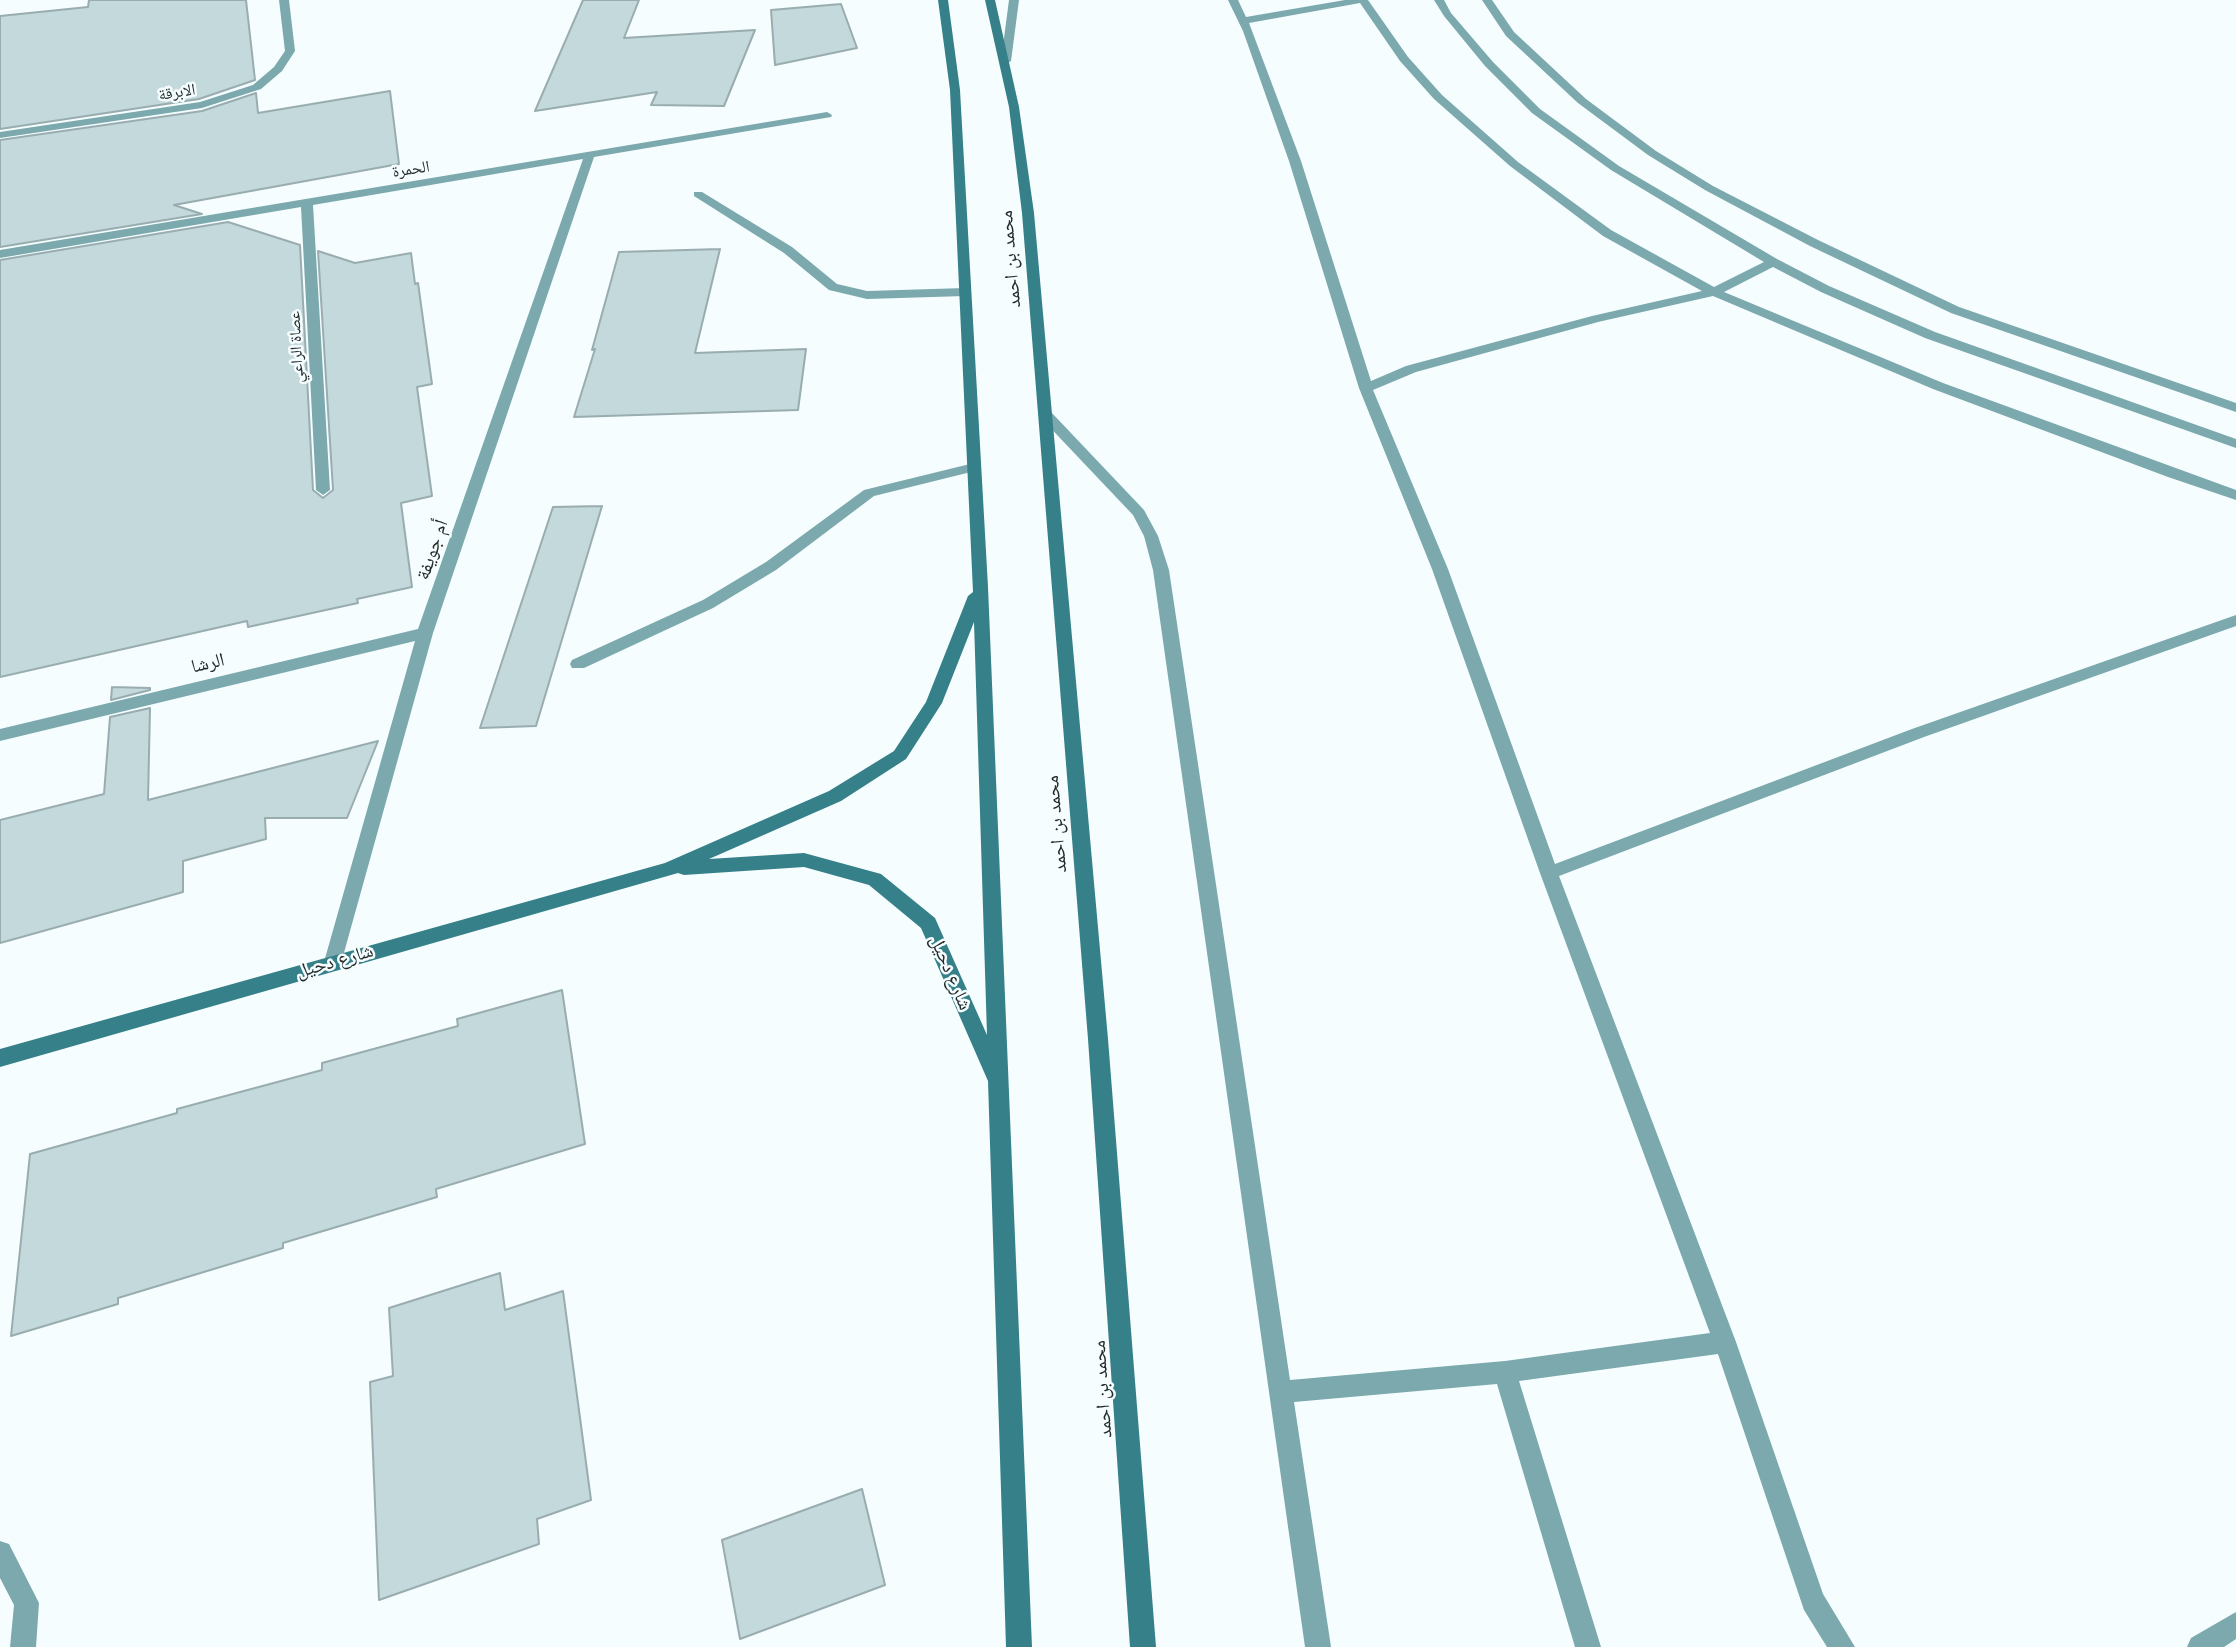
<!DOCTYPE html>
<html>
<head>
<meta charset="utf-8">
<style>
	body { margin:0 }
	canvas { display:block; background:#f5fdfe }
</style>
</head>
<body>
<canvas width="2236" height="1647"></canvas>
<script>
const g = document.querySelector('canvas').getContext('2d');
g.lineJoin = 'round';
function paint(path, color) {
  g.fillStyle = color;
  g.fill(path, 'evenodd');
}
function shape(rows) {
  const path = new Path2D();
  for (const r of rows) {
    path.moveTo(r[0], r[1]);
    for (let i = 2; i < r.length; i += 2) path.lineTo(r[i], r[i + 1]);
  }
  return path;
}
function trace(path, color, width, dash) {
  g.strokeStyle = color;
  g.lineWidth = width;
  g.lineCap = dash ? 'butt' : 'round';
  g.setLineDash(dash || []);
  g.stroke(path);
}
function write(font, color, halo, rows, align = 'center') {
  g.font = font + ' "Varela Round","Noto Naskh Arabic",sans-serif';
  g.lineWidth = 5;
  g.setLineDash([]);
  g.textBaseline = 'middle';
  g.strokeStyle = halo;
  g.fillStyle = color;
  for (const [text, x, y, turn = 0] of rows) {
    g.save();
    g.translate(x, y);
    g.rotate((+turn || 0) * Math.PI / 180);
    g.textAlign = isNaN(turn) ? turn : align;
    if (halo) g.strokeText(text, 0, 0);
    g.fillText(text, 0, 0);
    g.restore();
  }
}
const building = shape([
	[89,0,246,0,255,80,199,99,0,129,0,16,88,7,89,0],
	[583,0,639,0,624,38,755,30,724,106,651,105,657,92,535,111,583,0],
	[841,4,857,48,775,65,771,10,841,4],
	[390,91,399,164,174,205,202,214,0,247,0,140,202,111,256,93,258,113,390,91],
	[228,222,300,245,313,490,323,498,333,490,318,251,355,263,411,253,415,284,418,283,432,384,417,387,432,496,401,503,412,587,357,599,358,603,248,627,247,621,0,677,0,260,228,222],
	[720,249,695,353,806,349,798,410,574,417,595,349,592,350,619,252,720,249],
	[602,506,536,726,480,728,553,507,602,506],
	[112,687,150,688,150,690,111,700,112,687],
	[150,708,148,800,378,741,347,818,265,818,266,839,183,861,183,892,0,943,0,820,104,794,110,717,150,708],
	[562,990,585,1144,436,1189,437,1197,283,1243,283,1248,118,1298,118,1304,11,1336,30,1154,177,1113,177,1109,322,1070,322,1063,458,1026,457,1019,562,990],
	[500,1273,505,1310,563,1291,591,1500,537,1519,539,1544,379,1600,370,1382,393,1376,389,1308,500,1273],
	[862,1489,885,1585,740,1639,722,1540,862,1489]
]);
const lane = shape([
	[1228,0,1238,0,1246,17,1345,0,1368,0,1408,57,1442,95,1518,162,1611,230,1714,287,1764,262,1611,170,1532,113,1485,66,1444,16,1434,0,1444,0,1451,13,1493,62,1540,109,1619,166,1777,259,1829,286,1935,332,2236,439,2236,448,1925,338,1821,292,1773,267,1724,292,1943,383,2236,490,2236,500,2168,477,1933,389,1713,296,1598,322,1416,372,1373,390,1448,569,1555,864,1912,729,2236,615,2236,626,1924,737,1559,876,1736,1342,1823,1594,1855,1647,1827,1647,1804,1610,1718,1354,1519,1381,1601,1647,1575,1647,1497,1384,1294,1402,1331,1647,1305,1647,1153,570,1144,536,1133,515,1041,418,1041,412,1051,412,1144,510,1158,536,1169,570,1290,1380,1505,1361,1710,1333,1540,873,1432,569,1359,388,1289,161,1243,31,1228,0],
	[1360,3,1400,61,1434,99,1510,166,1603,236,1702,291,1592,316,1406,366,1371,381,1301,161,1249,23,1360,3],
	[1482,0,1492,0,1514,32,1586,99,1656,151,1713,186,1818,240,1959,307,2236,403,2236,412,1951,313,1810,246,1705,190,1648,155,1578,103,1506,36,1482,0],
	[694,192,702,192,792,247,837,284,867,291,965,288,971,292,965,296,867,299,829,290,784,253,694,196,694,192],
	[974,463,981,467,979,470,874,496,776,570,713,608,584,668,572,668,570,664,572,660,703,600,766,562,864,490,974,463],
	[2236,1612,2236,1639,2224,1647,2187,1647,2191,1638,2236,1612]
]);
const street = shape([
	[279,0,289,0,295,51,282,71,261,89,202,108,0,138,0,132,200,102,253,85,274,67,285,51,279,0],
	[1009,0,1019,0,1011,61,1006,64,1001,61,1009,0],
	[827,112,832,115,831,117,594,157,433,633,340,967,333,970,326,967,324,962,415,641,0,741,0,729,418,629,583,159,313,205,330,490,323,495,316,490,301,207,0,258,0,250,827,112],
	[0,1541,9,1544,39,1603,36,1647,10,1647,14,1605,0,1578,0,1541]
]);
const secondary = shape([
	[938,0,948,0,960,90,988,587,1032,1647,1006,1647,988,1081,921,928,869,885,804,867,684,875,678,873,0,1067,0,1049,665,863,829,791,894,751,926,702,968,596,973,592,950,90,938,0],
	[974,622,987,1035,935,918,881,874,804,853,709,859,841,801,906,759,942,703,974,622],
	[985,0,995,0,1019,107,1034,213,1108,1039,1156,1647,1130,1647,1088,1039,1022,213,1009,107,985,0]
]);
const farStreetnames = [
	["الابرقة",177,93,-9],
	["الحمرة",411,170,-9],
	["عصاة الراعي",297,347,-93]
];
const streetNames = [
	["محمد بن احمد",1011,259,-95],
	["أم جويفة",433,550,-71],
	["الرشا",208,664,-13],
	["محمد بن احمد",1057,824,-95],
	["شارع دحيل",335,962,-16],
	["شارع دحيل",950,973,67],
	["محمد بن احمد",1103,1389,-94]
];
paint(building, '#c4d9dc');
trace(building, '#99adb0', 2);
paint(lane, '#7ca9ae');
paint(street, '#7ca9ae');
paint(secondary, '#368089');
write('16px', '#222a2b', '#f5fdfe', farStreetnames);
write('19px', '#222a2b', '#f5fdfe', streetNames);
</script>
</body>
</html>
